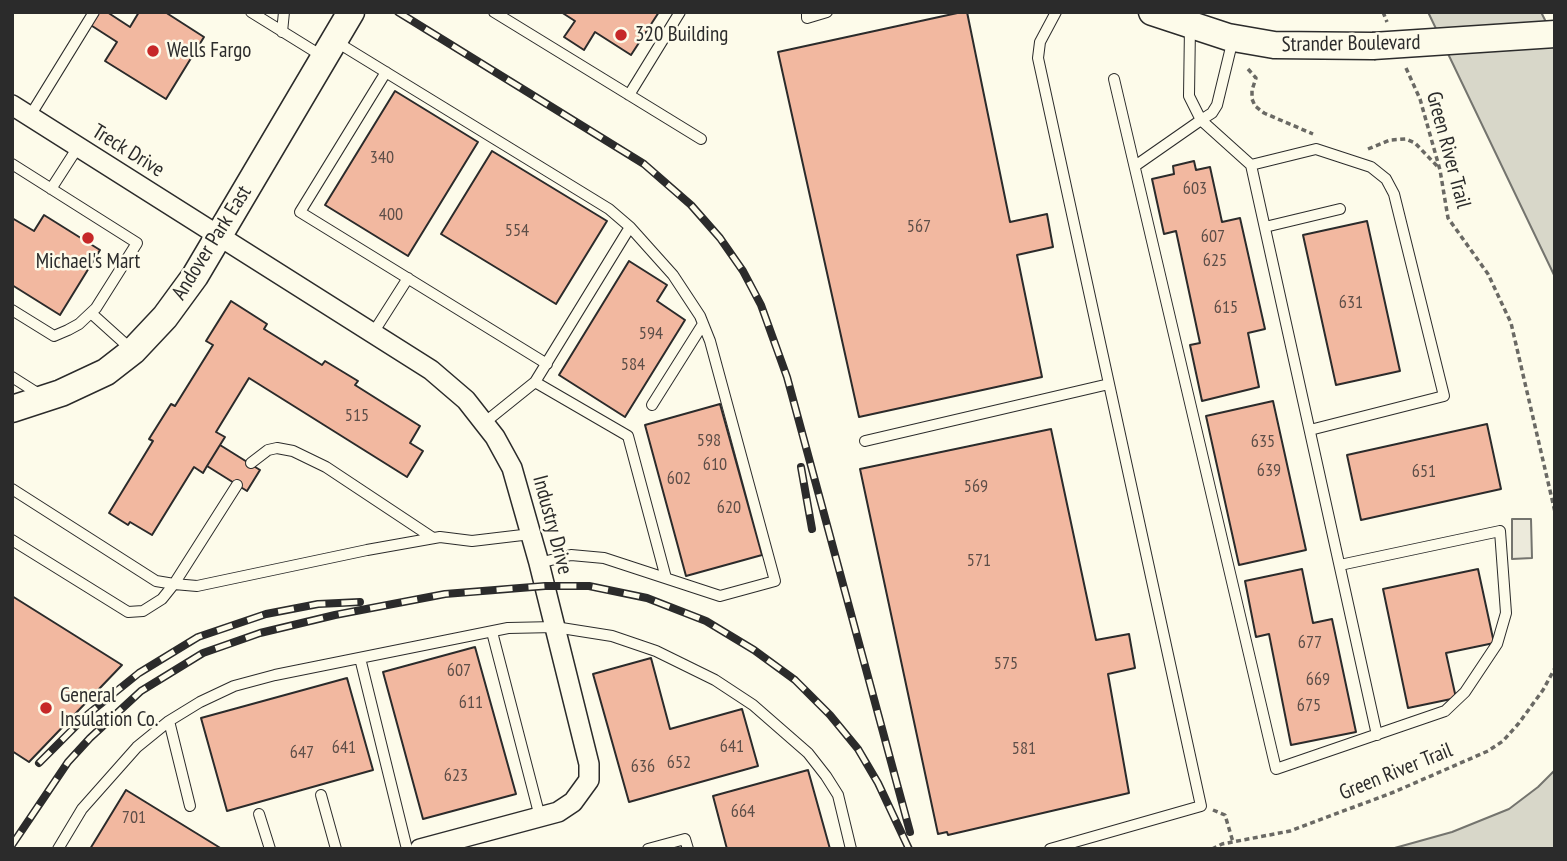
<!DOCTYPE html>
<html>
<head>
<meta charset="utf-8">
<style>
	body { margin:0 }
	#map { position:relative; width:1567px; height:861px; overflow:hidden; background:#fdfbea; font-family:"PT Sans Narrow",sans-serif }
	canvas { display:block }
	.frame { position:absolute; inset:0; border:14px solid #2b2b2b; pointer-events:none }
</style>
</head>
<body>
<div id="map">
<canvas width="1567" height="861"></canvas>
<div class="frame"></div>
</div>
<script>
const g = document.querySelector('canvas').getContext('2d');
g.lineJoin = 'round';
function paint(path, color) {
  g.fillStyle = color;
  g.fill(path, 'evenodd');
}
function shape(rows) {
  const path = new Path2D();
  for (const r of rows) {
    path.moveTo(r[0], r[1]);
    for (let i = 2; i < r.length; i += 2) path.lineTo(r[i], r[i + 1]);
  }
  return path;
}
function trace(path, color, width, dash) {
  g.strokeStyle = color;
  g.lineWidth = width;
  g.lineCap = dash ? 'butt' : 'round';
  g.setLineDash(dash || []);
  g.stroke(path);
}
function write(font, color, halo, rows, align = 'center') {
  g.font = font + ' "PT Sans Narrow",sans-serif';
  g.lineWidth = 5;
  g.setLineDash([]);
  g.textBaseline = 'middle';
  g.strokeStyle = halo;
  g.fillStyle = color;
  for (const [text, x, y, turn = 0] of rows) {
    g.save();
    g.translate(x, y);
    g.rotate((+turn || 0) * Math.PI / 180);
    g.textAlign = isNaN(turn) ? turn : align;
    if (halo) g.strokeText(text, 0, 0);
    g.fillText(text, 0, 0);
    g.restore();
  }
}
const parking = shape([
	[1512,519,1531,519,1532,558,1512,559,1512,519]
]);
const water = shape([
	[1428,12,1541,12,1555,40,1555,277,1428,12],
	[1555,770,1555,849,1391,849,1452,832,1509,809,1538,787,1555,770]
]);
const building = shape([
	[96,12,107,12,130,27,139,12,165,12,204,37,166,99,105,61,117,42,89,24,96,12],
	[561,12,659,12,631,55,595,32,584,50,564,37,575,21,561,12],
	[962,12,967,12,1010,222,1047,214,1053,247,1017,255,1042,377,859,417,778,52,962,12],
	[395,91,478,142,408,256,325,205,395,91],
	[492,151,607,221,556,304,441,234,492,151],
	[1194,161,1196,170,1210,167,1222,222,1240,218,1265,329,1248,333,1259,387,1202,401,1190,345,1200,343,1176,231,1164,234,1152,179,1174,174,1173,166,1194,161],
	[44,215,100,250,60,315,12,285,12,218,34,231,44,215],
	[1367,221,1400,371,1336,385,1303,235,1367,221],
	[629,261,667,285,657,301,685,320,625,417,559,375,629,261],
	[231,301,267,324,264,329,322,365,325,361,358,381,355,385,420,426,410,443,423,451,407,477,249,378,216,432,225,437,207,466,203,473,194,467,152,535,130,522,128,525,109,513,153,441,149,439,171,404,175,406,213,345,206,341,231,301],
	[1273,401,1306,550,1239,565,1206,416,1273,401],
	[720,404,762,555,686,576,645,425,720,404],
	[1487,424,1501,489,1361,520,1347,455,1487,424],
	[1051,429,1096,640,1129,634,1135,668,1108,674,1129,793,948,835,947,832,938,834,860,469,1051,429],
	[220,445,260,470,247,491,207,466,220,445],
	[1302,569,1313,623,1332,619,1356,732,1291,745,1269,634,1256,637,1245,581,1302,569],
	[1478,569,1494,643,1446,653,1456,698,1408,708,1383,589,1478,569],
	[12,596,122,665,29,762,12,751,12,596],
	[475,647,516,794,423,819,383,672,475,647],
	[651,658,670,729,742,709,758,766,629,802,593,674,651,658],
	[347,678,373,770,227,811,201,718,347,678],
	[808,770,830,849,727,849,713,796,808,770],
	[126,790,222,849,90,849,126,790]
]);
const path = shape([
	[1383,12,1387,22],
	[1406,68,1420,99,1440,170,1448,218,1488,274,1511,323,1555,512],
	[1248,69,1256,78,1252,90,1252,99,1255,106,1264,113,1313,134],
	[1368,149,1390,140,1406,139,1415,143,1438,167],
	[1213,810,1225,815,1233,842],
	[1212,849,1222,844,1290,831,1394,792,1488,751,1503,741,1519,723,1543,690,1555,668]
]);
const lane = shape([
	[251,12,322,56],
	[494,12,701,139],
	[807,12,807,18,827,12],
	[1190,26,1189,96,1201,120,1212,113,1217,105,1233,39],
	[282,32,284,12],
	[335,41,609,209,630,227,673,275,700,316,710,341,775,581,720,596,604,558,571,555,539,563],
	[386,72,300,212,547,364],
	[1114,79,1276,769,1445,711,1465,692,1497,644,1506,613,1500,531,1340,565],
	[629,95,680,12],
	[30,116,94,12],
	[12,164,137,243,96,308,79,324,68,330,54,336,12,310],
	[1251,165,1316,149,1371,167,1386,179,1394,194,1444,396,1310,430],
	[1135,166,1201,120,1251,165,1377,735],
	[51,189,78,147],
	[1265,227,1340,209],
	[91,313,132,350],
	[373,333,408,278],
	[12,377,42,396],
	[535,382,628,436,666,578],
	[652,405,703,324],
	[484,423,535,382,630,227],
	[865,441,1109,384],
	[251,463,268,450,277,448,293,451,326,467,433,538],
	[12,489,156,581,174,584,197,586,367,550,440,537,472,541,531,534],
	[12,540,128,612,143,611,162,599,174,584,237,485],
	[492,632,540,817],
	[360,658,407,849],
	[169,721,190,806],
	[321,795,336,849],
	[259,814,270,849],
	[58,849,82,809,137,747,169,721,200,702,234,686,275,675,508,628,555,627,612,636,656,651,715,680,753,705,808,753,826,776,838,795,851,849],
	[648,849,685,839,688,849],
	[1050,849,1201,806,1038,58,1040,42,1056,12]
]);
const street = shape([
	[12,105,431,370,466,400,495,437,512,468,539,563,589,764,589,780,573,802,558,812,420,849]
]);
const secondary = shape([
	[1152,12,1228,37,1274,45,1373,46],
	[12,409,61,393,106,372,133,351,165,317,195,276,351,12]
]);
const rail = shape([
	[398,12,644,164,691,205,720,238,743,271,761,305,787,377,910,832],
	[801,467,812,529],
	[39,763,87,715,139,673,198,637,266,614,318,604,360,602],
	[12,845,68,762,90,738,141,691,203,653,260,633,335,615,445,594,545,586,589,586,647,598,706,621,754,650,795,680,830,715,858,749,878,783,909,849]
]);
const secondaryBridge = shape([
	[1373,46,1555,34]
]);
const markers = [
	[621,35,7,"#c62828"],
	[153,51,7,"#c62828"],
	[88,238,7,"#c62828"],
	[46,708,7,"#c62828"]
];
const numberNames = [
	["340",382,158],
	["603",1195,189],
	["400",391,215],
	["567",919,227],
	["554",517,231],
	["607",1213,237],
	["625",1215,261],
	["631",1351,303],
	["615",1226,308],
	["594",651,334],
	["584",633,365],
	["515",357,416],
	["598",709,441],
	["635",1263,442],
	["610",715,465],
	["639",1269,471],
	["651",1424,472],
	["602",679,479],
	["569",976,487],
	["620",729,508],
	["571",979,561],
	["677",1310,643],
	["575",1006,664],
	["607",459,671],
	["669",1318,680],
	["611",471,703],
	["675",1309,706],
	["641",732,747],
	["641",344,748],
	["581",1024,749],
	["647",302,753],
	["652",679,763],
	["636",643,767],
	["623",456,776],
	["664",743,812],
	["701",134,818]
];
const poiNames = [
	["320 Building",635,35],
	["Wells Fargo",167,51],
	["Michael's Mart",88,262,"center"],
	["General",60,696],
	["Insulation Co.",60,720]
];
const streetNames = [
	["Strander Boulevard",1351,44,-1],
	["Green River Trail",1448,150,75],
	["Treck Drive",128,151,32],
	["Andover Park East",212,243,-58],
	["Industry Drive",552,525,75],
	["Green River Trail",1396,772,-22]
];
paint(parking, '#eceadb');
trace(parking, '#74746e', 2);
paint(water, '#d8d7c9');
trace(water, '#74746e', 2);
paint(building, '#f2b8a0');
trace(building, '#2b2b2b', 2);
trace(lane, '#2b2b2b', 12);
trace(street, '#2b2b2b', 22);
trace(secondary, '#2b2b2b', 29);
trace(path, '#6a6964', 3.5, [5, 3.5]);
trace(lane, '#fdfbea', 10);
trace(street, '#fdfbea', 19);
trace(secondary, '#fdfbea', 26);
trace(rail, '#2b2b2b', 8);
trace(rail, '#fdfbea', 5, [16]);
trace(secondaryBridge, '#2b2b2b', 29, []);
trace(secondaryBridge, '#fdfbea', 26);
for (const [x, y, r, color] of markers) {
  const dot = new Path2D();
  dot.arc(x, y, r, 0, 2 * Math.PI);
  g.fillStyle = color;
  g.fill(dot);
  trace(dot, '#fdfbea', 2.5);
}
write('18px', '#5d4e48', null, numberNames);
write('21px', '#2b2b2b', '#fdfbea', poiNames, 'left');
write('21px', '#2b2b2b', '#fdfbea', streetNames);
</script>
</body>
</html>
